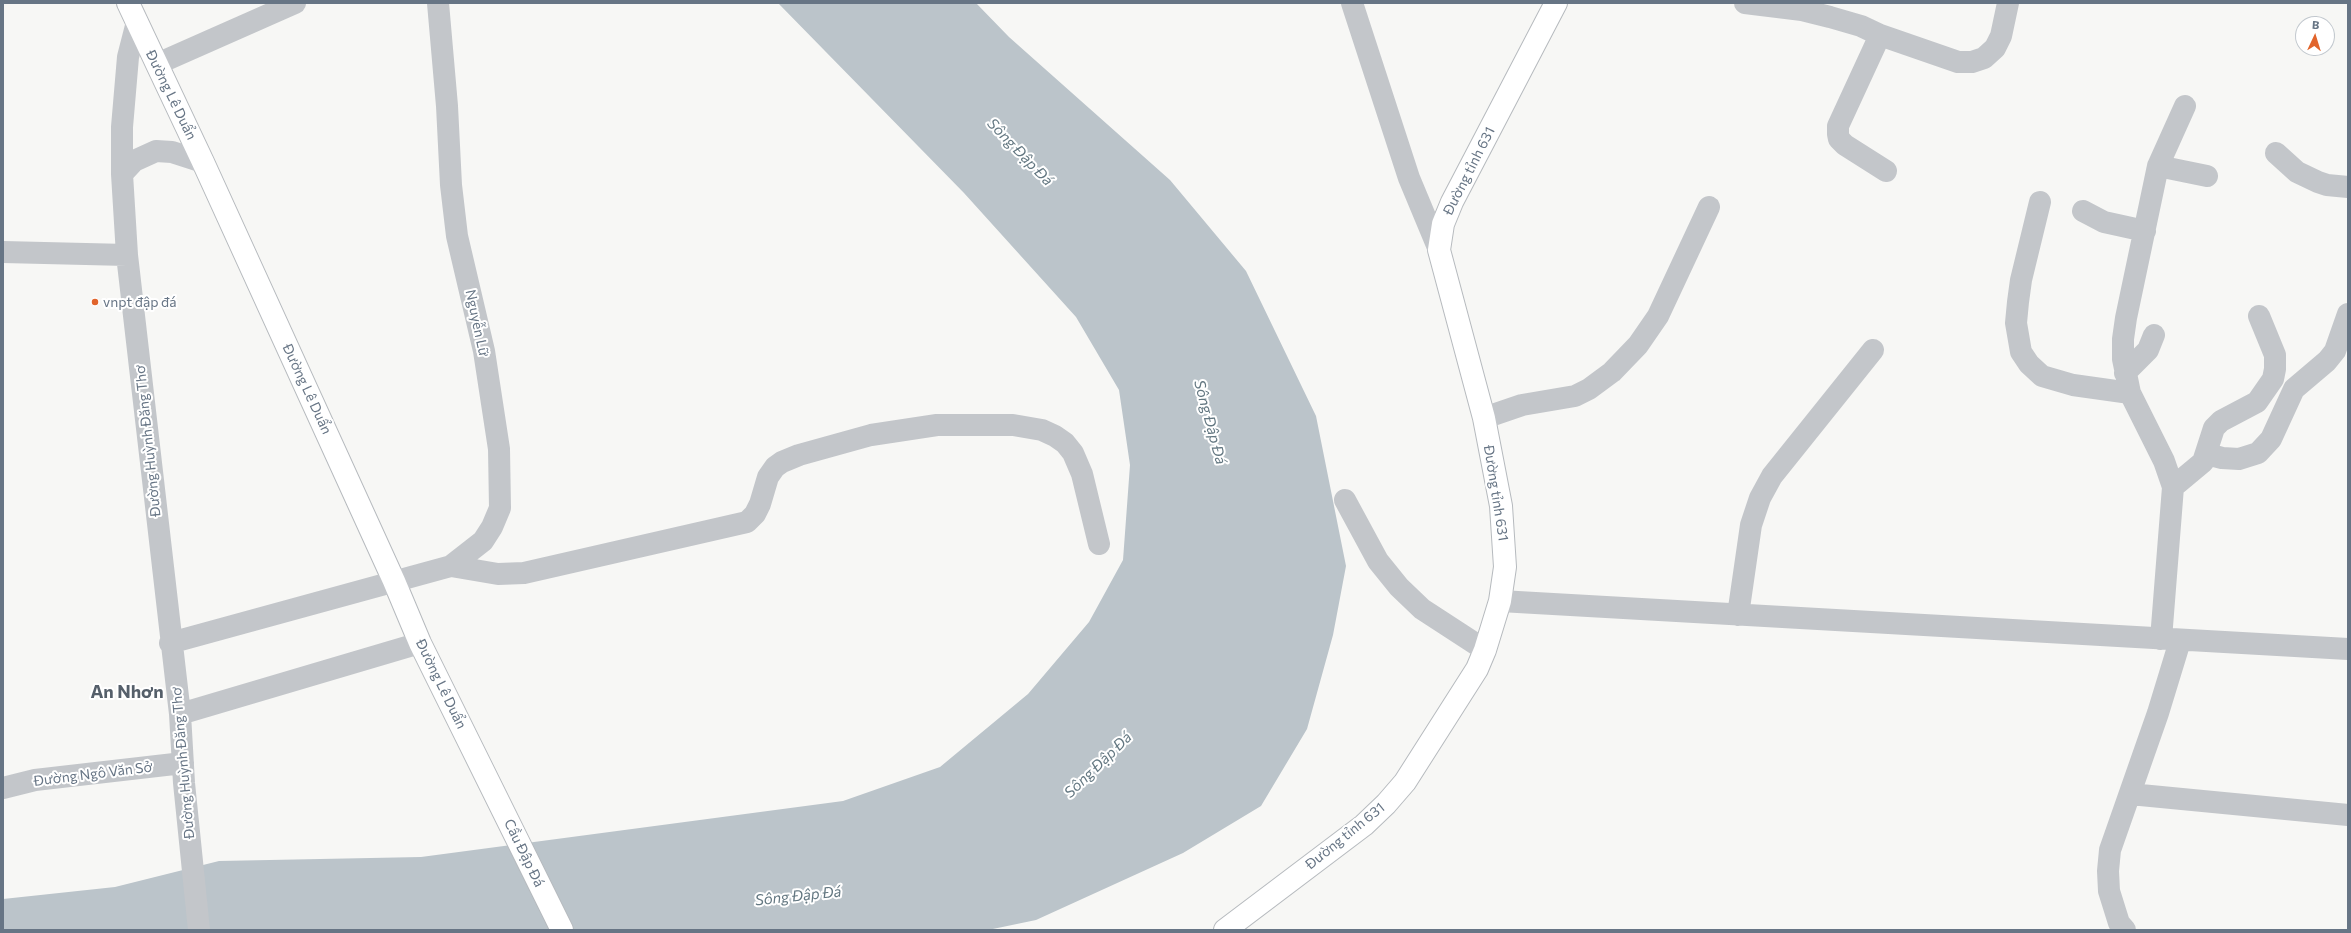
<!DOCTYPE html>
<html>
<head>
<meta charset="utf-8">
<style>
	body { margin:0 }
	#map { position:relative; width:2351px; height:933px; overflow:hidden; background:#f7f7f5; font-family:Commissioner,sans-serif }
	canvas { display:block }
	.frame { position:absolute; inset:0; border:4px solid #677585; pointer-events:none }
	.north { position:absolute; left:2295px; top:16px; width:40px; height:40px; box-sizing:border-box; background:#fff; border:1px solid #c2c8ce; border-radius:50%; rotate:4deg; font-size:11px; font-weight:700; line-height:16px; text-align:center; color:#677585 }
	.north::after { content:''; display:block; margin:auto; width:14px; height:18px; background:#e1642b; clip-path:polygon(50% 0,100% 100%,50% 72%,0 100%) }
</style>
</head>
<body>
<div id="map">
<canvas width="2351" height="933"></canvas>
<div class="frame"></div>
<div class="north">B</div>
</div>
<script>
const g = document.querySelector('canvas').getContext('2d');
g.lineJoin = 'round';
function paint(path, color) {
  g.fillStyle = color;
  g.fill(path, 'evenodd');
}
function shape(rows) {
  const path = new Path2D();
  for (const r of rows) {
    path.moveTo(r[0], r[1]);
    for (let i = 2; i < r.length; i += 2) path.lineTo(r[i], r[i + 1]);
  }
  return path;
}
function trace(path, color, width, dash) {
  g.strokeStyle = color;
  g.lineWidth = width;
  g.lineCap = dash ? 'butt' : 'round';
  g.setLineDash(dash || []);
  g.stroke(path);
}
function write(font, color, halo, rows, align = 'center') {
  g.font = font + ' Commissioner,sans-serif';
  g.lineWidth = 4;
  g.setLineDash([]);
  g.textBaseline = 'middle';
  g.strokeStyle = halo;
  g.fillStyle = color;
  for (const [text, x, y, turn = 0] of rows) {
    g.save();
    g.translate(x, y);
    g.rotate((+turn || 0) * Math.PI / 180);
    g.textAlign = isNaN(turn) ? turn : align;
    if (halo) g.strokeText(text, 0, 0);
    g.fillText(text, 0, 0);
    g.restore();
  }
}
const water = shape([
	[778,3,976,3,1009,37,1170,180,1246,271,1316,416,1346,566,1333,635,1307,729,1261,806,1183,853,1036,920,988,930,3,930,3,899,115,887,219,861,421,857,843,801,940,767,1028,694,1089,622,1123,560,1130,465,1119,390,1076,317,964,193]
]);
const minor = shape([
	[1352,3,1409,178,1439,250],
	[1745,3,1802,10,1830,17,1861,26,1880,35,1958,62,1972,62,1984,58,1995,48,2001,36,2008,3],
	[137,22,128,57,122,127,122,174,127,255,180,714,184,783,199,930],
	[1880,35,1838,126,1838,134,1839,139,1845,145,1886,171],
	[157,64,295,3],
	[2276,153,2297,172,2318,182,2327,185,2348,187],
	[2158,166,2207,176],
	[122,174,134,161,156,151,172,152,203,162],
	[2040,202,2021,280,2018,302,2016,323,2021,352,2029,364,2042,376,2073,385,2130,393],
	[2083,211,2104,222,2145,231],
	[3,252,127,255],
	[2125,373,2148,350,2154,335],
	[1484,418,1522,405,1575,396,1589,389,1612,372,1638,345,1658,316,1709,207],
	[2207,454,2222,458,2239,459,2258,453,2271,439,2294,389,2327,361,2335,351,2348,314],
	[2173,487,2203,462,2214,428,2221,421,2257,402,2273,379,2275,369,2275,355,2259,316],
	[1345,500,1378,561,1399,587,1422,609,1485,650],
	[451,566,498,574,524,573,747,522,755,514,760,504,768,477,775,467,782,462,799,455,871,435,937,425,1013,425,1042,430,1055,436,1065,443,1073,453,1082,474,1099,544],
	[1500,601,2348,649],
	[1738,615,1751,525,1760,498,1772,476,1873,350],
	[2161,639,2173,487,2164,461,2130,393,2123,359,2123,339,2126,318,2158,166,2185,106],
	[170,643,451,566,483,541,492,527,500,508,499,449,484,351,457,236,451,185,447,106,438,3],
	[180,714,420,643],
	[3,788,35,780,183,763],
	[2130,794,2348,815],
	[2125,930,2119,923,2109,891,2108,871,2110,850,2158,713,2180,641]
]);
const major = shape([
	[128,3,203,162,394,581,420,643,562,930],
	[1225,930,1364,825,1386,804,1405,782,1477,669,1485,650,1500,601,1505,567,1501,506,1484,418,1439,250,1443,224,1452,202,1556,3]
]);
const markers = [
	[95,302,4,"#e1642b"]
];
const streetNames = [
	["Đường Lê Duẩn",171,95,64],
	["Đường tỉnh 631",1469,171,-63],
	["Nguyễn Lữ",477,323,78],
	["Đường Lê Duẩn",307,389,65],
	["Đường Huỳnh Đăng Thơ",148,441,-96],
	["Đường tỉnh 631",1496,493,81],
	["Đường Lê Duẩn",441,684,64],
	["Đường Huỳnh Đăng Thơ",183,763,-95],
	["Đường Ngô Văn Sở",93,774,-7],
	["Đường tỉnh 631",1345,836,-39],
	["Cầu Đập Đá",524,853,64]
];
const poiNames = [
	["vnpt đập đá",103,302]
];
const waterNames = [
	["Sông Đập Đá",1020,152,46],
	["Sông Đập Đá",1210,422,75],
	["Sông Đập Đá",1098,765,-44],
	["Sông Đập Đá",798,896,-6]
];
const districtNames = [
	["An Nhơn",127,692]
];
paint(water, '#bbc4ca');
trace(major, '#b6babe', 24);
trace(minor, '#c3c6ca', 22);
trace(major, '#fff', 22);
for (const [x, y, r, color] of markers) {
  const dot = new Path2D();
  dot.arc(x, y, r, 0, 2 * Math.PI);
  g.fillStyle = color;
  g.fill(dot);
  trace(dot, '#fff', 1.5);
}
write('14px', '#677585', '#fff', streetNames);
write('14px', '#677585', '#fff', poiNames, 'left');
write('italic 15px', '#637781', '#fff', waterNames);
write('bold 18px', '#555f6a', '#fff', districtNames);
</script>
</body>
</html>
